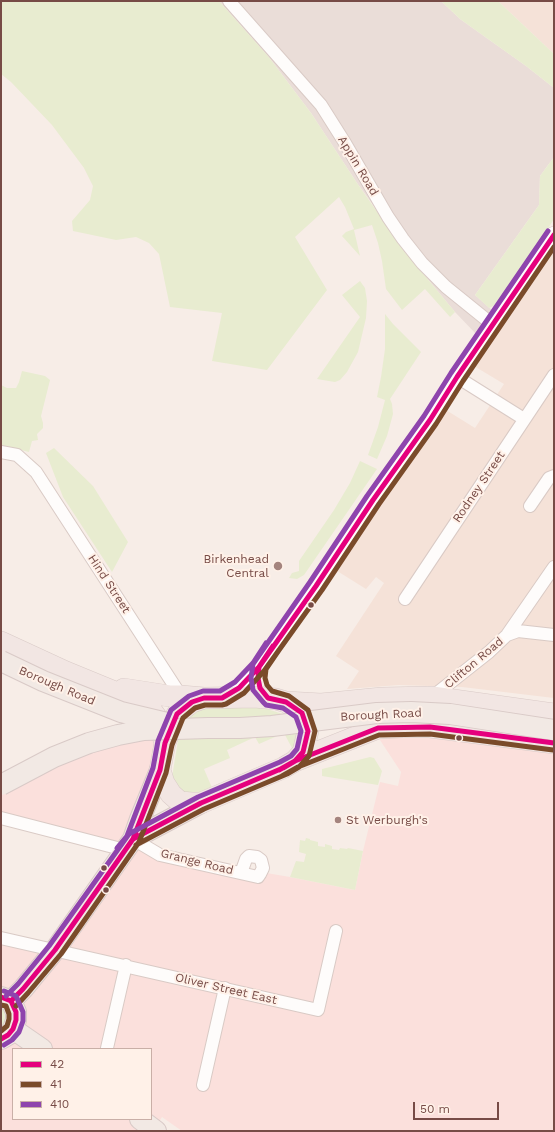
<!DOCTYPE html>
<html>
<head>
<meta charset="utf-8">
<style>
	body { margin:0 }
	#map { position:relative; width:555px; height:1132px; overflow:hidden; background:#f7ede7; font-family:"Work Sans",sans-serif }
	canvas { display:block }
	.frame { position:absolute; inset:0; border:2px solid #774b46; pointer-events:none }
	.legend { position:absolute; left:12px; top:1048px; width:140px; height:72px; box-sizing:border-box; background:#fff1e8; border:1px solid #c9afa7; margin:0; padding:5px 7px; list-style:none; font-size:12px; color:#774b46 }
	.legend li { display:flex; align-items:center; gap:8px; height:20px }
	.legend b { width:20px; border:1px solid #c9afa7 }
	.scale { position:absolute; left:413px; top:1102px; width:86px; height:18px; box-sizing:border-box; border:2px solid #774b46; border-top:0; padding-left:5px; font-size:12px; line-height:14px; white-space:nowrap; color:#774b46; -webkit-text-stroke:3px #fff1e8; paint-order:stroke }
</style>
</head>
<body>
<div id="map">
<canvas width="555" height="1132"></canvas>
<div class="frame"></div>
<ul class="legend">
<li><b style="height:5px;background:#e5007d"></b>42</li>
<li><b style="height:5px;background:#7a4b2a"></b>41</li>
<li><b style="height:5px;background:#8e44ad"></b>410</li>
</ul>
<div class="scale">50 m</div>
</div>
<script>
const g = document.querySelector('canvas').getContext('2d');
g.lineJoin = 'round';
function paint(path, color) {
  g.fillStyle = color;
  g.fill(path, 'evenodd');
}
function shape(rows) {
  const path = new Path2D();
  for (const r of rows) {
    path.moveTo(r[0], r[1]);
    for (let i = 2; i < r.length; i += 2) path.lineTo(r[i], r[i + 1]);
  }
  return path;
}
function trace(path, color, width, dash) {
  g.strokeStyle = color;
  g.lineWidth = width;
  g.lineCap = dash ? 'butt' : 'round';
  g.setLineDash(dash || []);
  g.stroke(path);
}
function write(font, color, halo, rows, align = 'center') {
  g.font = font + ' "Work Sans",sans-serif';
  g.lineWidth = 4;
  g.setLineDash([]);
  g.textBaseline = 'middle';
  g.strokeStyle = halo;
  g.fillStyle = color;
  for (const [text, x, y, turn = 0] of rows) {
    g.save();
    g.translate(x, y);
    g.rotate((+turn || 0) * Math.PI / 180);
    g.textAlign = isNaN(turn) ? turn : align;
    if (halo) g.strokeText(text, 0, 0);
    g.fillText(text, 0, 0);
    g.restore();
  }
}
const residential = shape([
	[498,1,554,1,554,54],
	[554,251,554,698,462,687,399,685,347,689,359,671,336,656,384,583,376,577,366,589,334,569,446,410,475,428,504,384,474,366]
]);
const commercial = shape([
	[408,733,554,754,554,1131,182,1131,162,1117,153,1131,1,1131,1,938,55,950,124,849,1,818,1,791,79,754,158,736,133,839,160,855,290,877,355,890,363,851,380,782,398,786,401,772,378,737],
	[13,1049,151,1049,151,1119,13,1119]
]);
const industrial = shape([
	[219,1,441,1,460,19,526,66,554,88,554,157,540,176,539,205,475,295,493,311,476,334,455,312,421,271,357,183,311,113,268,56]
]);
const green = shape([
	[1,1,219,1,268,56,311,113,357,183,378,213,421,271,455,312,450,317,425,289,402,310,386,289,382,261,378,243,372,225,354,230,360,256,342,236,346,232,354,229,345,207,339,197,295,237,327,290,267,370,212,361,222,313,170,307,159,254,149,243,136,237,116,240,73,231,72,221,90,200,93,186,84,168,52,125,11,82,1,74],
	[441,1,498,1,554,54,554,88,526,66,460,19],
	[554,157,554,219,501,302,489,308,475,295,539,205,540,176],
	[360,281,365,288,367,301,366,318,358,352,347,372,340,380,335,382,317,379,360,317,342,295],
	[385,314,393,324,421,352,390,399,392,404,393,414,387,436,377,459,368,455,378,427,385,400,377,397,381,377,385,349],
	[22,371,45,376,50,380,41,416,43,423,43,428,37,434,38,440,32,441,29,452,1,445,1,385,7,388,16,388,19,382],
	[54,448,93,486,128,542,112,572,63,497,46,453],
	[360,461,377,469,304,575,297,579,289,578,292,573,299,571,299,561,334,510,350,483],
	[238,705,267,709,286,715,220,721,186,718,194,709],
	[296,729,298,737,293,750,284,733,259,744,255,737,227,750,230,758,204,769,213,790,199,796,181,793,172,777,179,734],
	[370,757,374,758,382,771,378,785,322,776,322,769],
	[306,838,310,839,310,840,318,842,318,846,325,847,325,844,332,846,332,849,339,850,340,848,347,849,348,848,363,851,355,890,290,877,296,861,304,862,306,854,299,852,300,840,305,841],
	[1,1005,8,1014,6,1024,1,1031]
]);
const minor = shape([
	[229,1,321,105,345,143,388,217,403,239,422,263,446,287,493,325],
	[457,377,524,419],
	[1,452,17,455,36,472,181,696],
	[530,506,549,478,554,476],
	[405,599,554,375],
	[507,635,518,631,554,635],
	[432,697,489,652,507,635,554,567],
	[1,818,125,850],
	[133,839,160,855,258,877,260,874,263,868,261,860,257,857,249,856,246,859,241,873],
	[1,938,318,1010,336,931],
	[107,1048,126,965],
	[203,1085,225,988]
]);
const secondary = shape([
	[222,698,239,688,259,667,316,586,373,500,430,420,457,377,554,235]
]);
const primary = shape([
	[133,839,201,803],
	[1,997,11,1001,16,1012,16,1020,13,1029,8,1035,1,1039],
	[11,1001,23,989,55,950,133,839,140,819,160,770],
	[13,1029,42,1049],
	[140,1119,156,1131]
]);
const trunk = shape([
	[1,642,66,672,122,695,146,706,152,711,157,718,165,743,160,770,164,783,171,794,180,802,192,803,201,803,283,768,295,761,378,728,402,727,430,727,554,743],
	[124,689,169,696,181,696,204,698],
	[286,702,321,704,382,698,432,697,554,714],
	[165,743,177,714,192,702,204,698,255,697,276,699,286,702,302,713,308,731,303,752,295,761]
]);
const primaryBridge = shape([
	[1,661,43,681,121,712,167,723],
	[1,785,54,757,89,743,118,735,144,730,208,728,240,728,272,726,377,713,411,712,450,714,554,730]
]);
const bus1 = shape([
	[279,770,295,761,378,728,430,727,554,743],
	[133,839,201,803,283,768,295,761,303,752,308,731,302,713,286,702,268,698,260,688,258,678,259,667,273,646],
	[1,997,11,1001,16,1012,16,1020,13,1029,8,1035,1,1039],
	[11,1001,23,989,55,950,133,839,160,770,165,743,177,714,192,702,204,698,222,698,239,688,259,667,316,586,373,500,430,420,457,377,554,235]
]);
const bus2 = shape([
	[282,776,298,767,379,735,430,734,553,750],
	[136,845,204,809,287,774,299,767,309,756,315,731,308,710,289,696,272,691,267,685,265,678,266,669,279,650],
	[1,1005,6,1006,9,1014,9,1019,7,1026,1,1031],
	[16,1006,28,993,61,954,139,842,166,773,172,745,183,718,195,708,205,705,222,705,226,704,244,693,264,671,322,590,379,504,436,424,463,381,554,247]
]);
const bus3 = shape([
	[117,848,127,836,153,768,158,741,171,710,189,696,203,691,220,691,235,682,253,663,266,643],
	[4,991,16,996,23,1012,23,1021,19,1032,12,1040,4,1045],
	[6,996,18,984,49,946,129,834,198,797,280,762,291,756,297,749,301,731,296,717,283,708,266,705,263,702,253,690,251,678,253,664,310,582,367,496,424,416,451,373,548,231]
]);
const markers = [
	[278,566,5,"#a4847e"],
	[311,605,3.5,"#774b46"],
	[459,738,3.5,"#774b46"],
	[338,820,4,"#a4847e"],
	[104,868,3.5,"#774b46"],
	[106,890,3.5,"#774b46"]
];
const streetNames = [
	["Appin Road",358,166,59],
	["Rodney Street",479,487,-56],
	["Hind Street",109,584,57],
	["Clifton Road",474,663,-40],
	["Borough Road",57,686,23],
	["Borough Road",381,715,-3],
	["Grange Road",197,862,14],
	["Oliver Street East",226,989,13]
];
const poiNames = [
	["Birkenhead",269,559],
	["Central",269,573],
	["St Werburgh's",346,820,"left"]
];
paint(residential, '#f5e2d8');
paint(commercial, '#fbe0dc');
paint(industrial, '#eaddd8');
paint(green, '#e8ecd0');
trace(minor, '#d9cac5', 14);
trace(secondary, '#d8c8c3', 18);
trace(primary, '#d9cac7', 22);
trace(trunk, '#d9cac7', 22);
trace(minor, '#fefcfb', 12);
trace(secondary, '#fefcfb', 17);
trace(primary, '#f2e9e4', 20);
trace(trunk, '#f2e6e3', 21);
trace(primaryBridge, '#d9cac7', 22, []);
trace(primaryBridge, '#f2e9e4', 20);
trace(bus1, '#e5007d', 5);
trace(bus2, '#7a4b2a', 5);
trace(bus3, '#8e44ad', 5);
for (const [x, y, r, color] of markers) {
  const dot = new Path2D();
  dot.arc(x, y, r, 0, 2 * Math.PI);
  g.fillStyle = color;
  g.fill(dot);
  trace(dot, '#fff1e8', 1.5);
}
write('12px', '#774b46', '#fff1e8', streetNames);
write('12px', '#774b46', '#fff1e8', poiNames, 'right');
</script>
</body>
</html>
